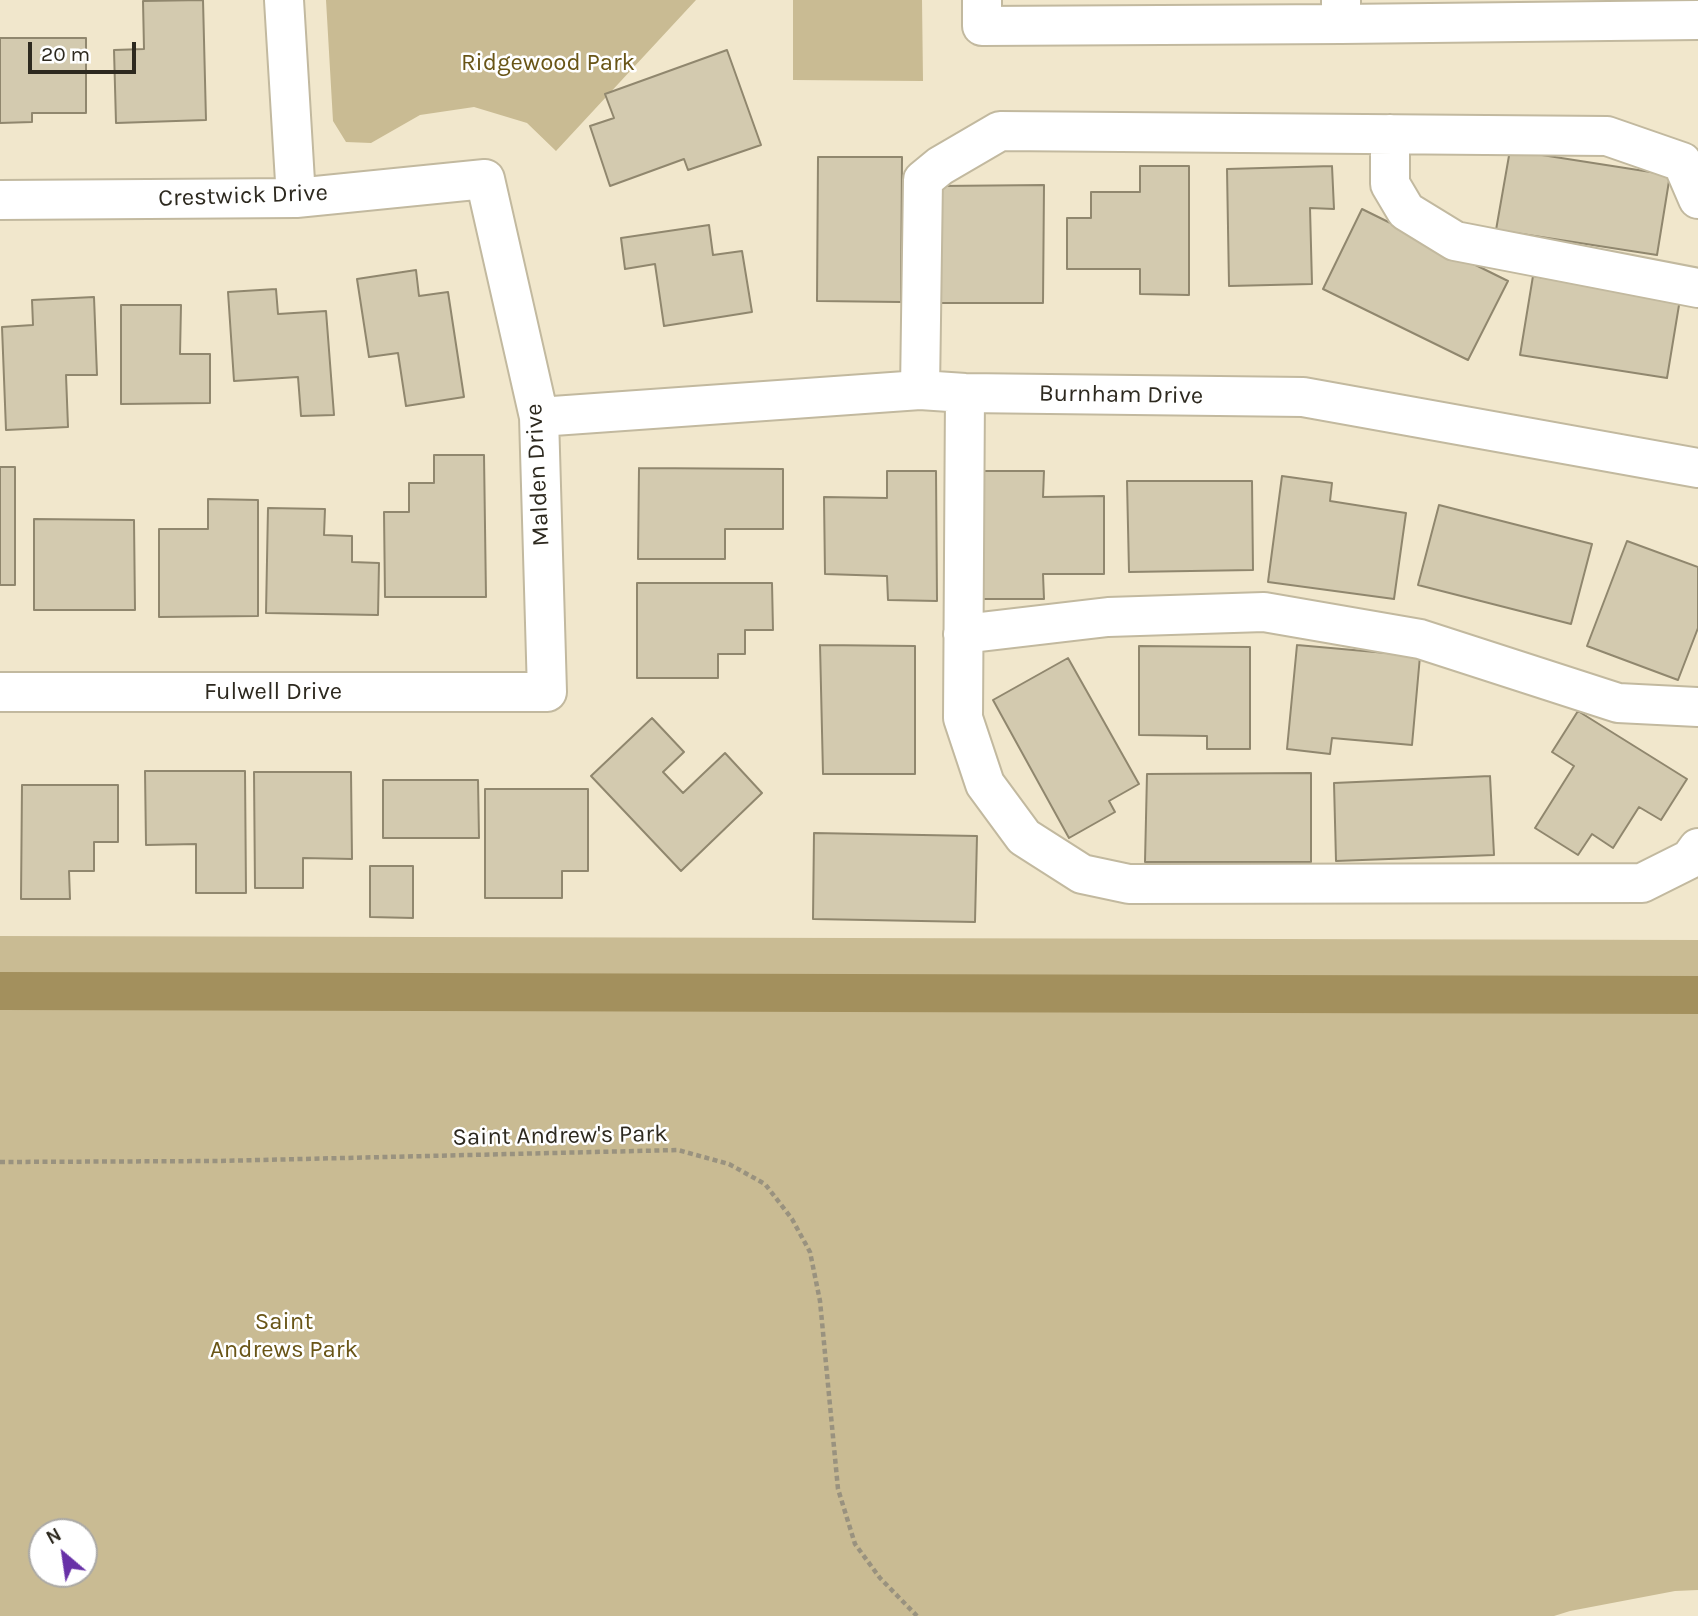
<!DOCTYPE html>
<html>
<head>
<meta charset="utf-8">
<style>
	body { margin:0 }
	#map { position:relative; width:1698px; height:1616px; overflow:hidden; background:#f1e7cc; font-family:Karla,sans-serif }
	canvas { display:block }
	.north { position:absolute; left:28px; top:1518px; width:70px; height:70px; box-sizing:border-box; background:#fff; border:2px solid #aba9a5; border-radius:50%; rotate:331deg; font-size:19px; font-weight:700; line-height:28px; text-align:center; color:#2d291f }
	.north::after { content:''; display:block; margin:auto; width:24px; height:32px; background:#6831a7; clip-path:polygon(50% 0,100% 100%,50% 72%,0 100%) }
	.scale { position:absolute; left:28px; top:42px; width:108px; height:32px; box-sizing:border-box; border:4px solid #2d291f; border-top:0; padding-left:9px; font-size:21px; line-height:24px; white-space:nowrap; color:#2d291f; -webkit-text-stroke:5px #fff; paint-order:stroke }
</style>
</head>
<body>
<div id="map">
<canvas width="1698" height="1616"></canvas>
<div class="north">N</div>
<div class="scale">20 m</div>
</div>
<script>
const g = document.querySelector('canvas').getContext('2d');
g.lineJoin = 'round';
function paint(path, color) {
  g.fillStyle = color;
  g.fill(path, 'evenodd');
}
function shape(rows) {
  const path = new Path2D();
  for (const r of rows) {
    path.moveTo(r[0], r[1]);
    for (let i = 2; i < r.length; i += 2) path.lineTo(r[i], r[i + 1]);
  }
  return path;
}
function trace(path, color, width, dash) {
  g.strokeStyle = color;
  g.lineWidth = width;
  g.lineCap = dash ? 'butt' : 'round';
  g.setLineDash(dash || []);
  g.stroke(path);
}
function write(font, color, halo, rows, align = 'center') {
  g.font = font + ' Karla,sans-serif';
  g.lineWidth = 5;
  g.setLineDash([]);
  g.textBaseline = 'middle';
  g.strokeStyle = halo;
  g.fillStyle = color;
  for (const [text, x, y, turn = 0] of rows) {
    g.save();
    g.translate(x, y);
    g.rotate((+turn || 0) * Math.PI / 180);
    g.textAlign = isNaN(turn) ? turn : align;
    if (halo) g.strokeText(text, 0, 0);
    g.fillText(text, 0, 0);
    g.restore();
  }
}
const green = shape([
	[326,0,696,0,556,151,527,123,474,107,420,115,371,143,346,142,333,121],
	[793,0,922,0,923,81,793,80],
	[0,936,1698,940,1698,1590,1675,1591,1570,1611,1554,1616,0,1616],
	[42,1532,84,1532,84,1574,42,1574]
]);
const canal = shape([
	[0,991,1698,995]
]);
const building = shape([
	[203,0,206,120,116,123,114,50,144,49,143,1,203,0],
	[0,38,86,38,86,113,32,113,32,122,0,123,0,38],
	[727,50,761,145,688,170,684,159,610,186,590,126,614,118,605,94,727,50],
	[1510,150,1670,175,1657,255,1496,230,1510,150],
	[818,157,902,157,901,302,817,301,818,157],
	[1140,166,1189,166,1189,295,1140,294,1140,269,1067,269,1067,218,1091,218,1091,192,1140,192,1140,166],
	[1332,166,1334,209,1310,208,1312,284,1229,286,1227,169,1332,166],
	[1044,185,1043,303,939,303,940,186,1044,185],
	[1362,209,1508,281,1468,360,1323,289,1362,209],
	[709,225,713,255,742,251,752,312,664,326,655,264,625,269,621,238,709,225],
	[416,270,419,296,448,292,464,397,406,406,398,353,369,357,357,279,416,270],
	[1533,276,1680,299,1667,378,1520,355,1533,276],
	[276,289,278,314,326,311,334,415,301,416,298,377,234,381,228,292,276,289],
	[94,297,97,375,66,375,68,427,6,430,2,327,33,325,32,300,94,297],
	[121,305,181,305,180,354,210,354,210,403,121,404,121,305],
	[434,455,484,455,486,597,385,597,384,512,409,512,409,483,434,483,434,455],
	[0,467,15,467,15,585,0,585,0,467],
	[639,468,783,469,783,529,725,529,725,559,638,559,639,468],
	[887,471,936,471,937,601,888,600,887,576,825,574,824,497,887,498,887,471],
	[983,471,1044,471,1043,497,1104,496,1104,574,1043,574,1044,599,983,599,983,471],
	[1282,476,1332,483,1330,501,1406,513,1394,599,1268,582,1282,476],
	[1127,481,1252,481,1253,570,1129,572,1127,481],
	[208,499,258,500,258,616,159,617,159,529,208,529,208,499],
	[1439,505,1592,544,1571,624,1418,585,1439,505],
	[268,508,325,509,324,535,352,536,352,562,379,563,378,615,266,613,268,508],
	[34,519,134,520,135,610,34,610,34,519],
	[1627,541,1698,567,1698,628,1678,680,1587,646,1627,541],
	[637,583,772,583,773,630,745,630,745,654,718,654,718,678,637,678,637,583],
	[820,645,915,646,915,774,823,774,820,645],
	[1297,645,1420,656,1412,745,1332,738,1330,754,1287,749,1297,645],
	[1139,646,1250,647,1250,749,1207,749,1207,736,1139,735,1139,646],
	[1068,658,1139,784,1109,801,1115,812,1069,838,993,700,1068,658],
	[1578,711,1687,779,1661,820,1639,807,1613,848,1592,834,1578,855,1535,828,1574,766,1552,752,1578,711],
	[652,718,684,752,663,772,683,793,725,753,762,793,681,871,591,776,652,718],
	[145,771,245,771,246,893,196,893,196,844,146,845,145,771],
	[254,772,351,772,352,859,303,858,303,888,255,888,254,772],
	[1311,773,1311,862,1145,862,1147,774,1311,773],
	[1490,776,1494,855,1336,861,1334,783,1490,776],
	[383,780,478,780,479,838,383,838,383,780],
	[22,785,118,785,118,842,94,842,94,871,69,871,70,899,21,899,22,785],
	[485,789,588,789,588,871,562,871,562,898,485,898,485,789],
	[814,833,977,836,975,922,813,919,814,833],
	[370,866,413,866,413,918,370,917,370,866]
]);
const path = shape([
	[0,1162,218,1161,678,1150,729,1164,765,1184,792,1219,810,1252,820,1301,838,1489,855,1544,880,1578,917,1616]
]);
const minor = shape([
	[284,0,296,198],
	[982,0,982,26,1341,24,1341,0],
	[1341,24,1698,20],
	[1390,134,1390,184,1406,211,1455,241,1698,288],
	[0,200,296,198,485,179,539,417,547,692,0,692],
	[920,390,923,180,940,166,1000,131,1607,136,1682,162,1698,199],
	[965,393,963,718,985,784,1024,837,1082,874,1129,884,1642,883,1690,859,1698,848],
	[539,417,920,390,965,393,1303,397,1698,468],
	[963,634,1108,617,1264,612,1420,639,1618,703,1698,707]
]);
const parkNames = [
	["Ridgewood Park",548,63],
	["Saint",284,1322],
	["Andrews Park",284,1350]
];
const streetNames = [
	["Crestwick Drive",243,196,-2],
	["Burnham Drive",1121,395,1],
	["Malden Drive",538,475,-93],
	["Fulwell Drive",273,692],
	["Saint Andrew's Park",560,1136,-1]
];
paint(green, '#c9bb93');
trace(canal, '#a3905d', 38);
paint(building, '#d3caaf');
trace(building, '#90876e', 2);
trace(minor, '#c2b99f', 42);
trace(path, '#99927f', 4.5, [5, 3.5]);
trace(minor, '#fff', 38);
write('24px', '#695517', '#fff', parkNames);
write('24px', '#2d291f', '#fff', streetNames);
</script>
</body>
</html>
